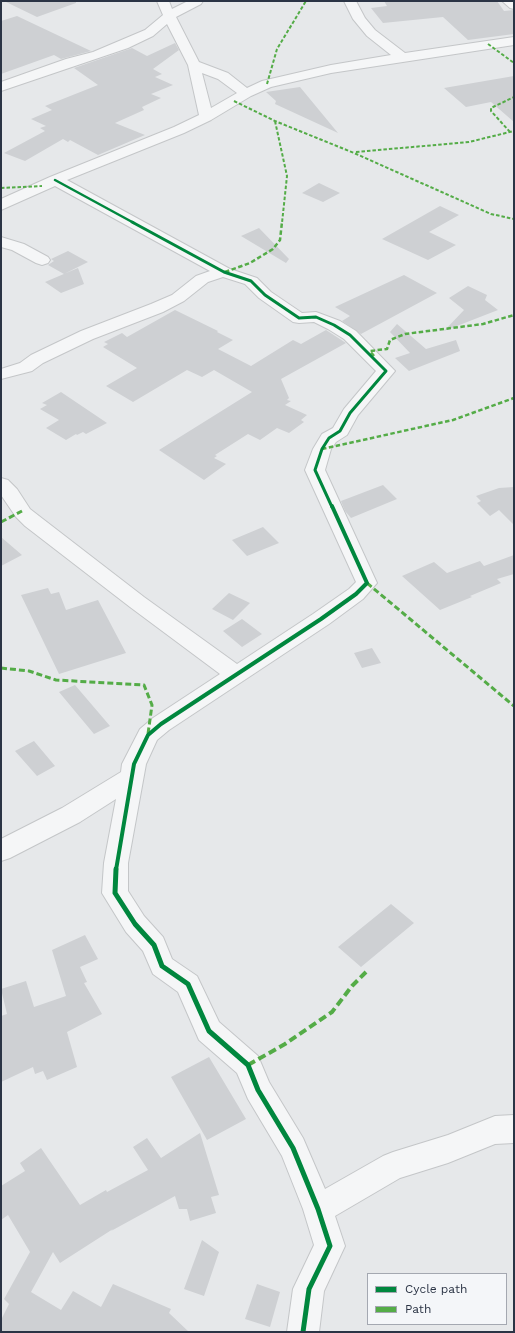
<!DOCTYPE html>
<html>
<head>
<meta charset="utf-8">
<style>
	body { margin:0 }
	#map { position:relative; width:515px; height:1333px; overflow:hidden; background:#e6e8ea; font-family:"Work Sans",sans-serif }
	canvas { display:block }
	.frame { position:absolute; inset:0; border:2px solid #2b3445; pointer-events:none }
	.legend { position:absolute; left:367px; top:1273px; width:140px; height:52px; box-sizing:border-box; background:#f4f6f9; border:1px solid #a4a8b1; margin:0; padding:5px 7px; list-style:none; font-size:12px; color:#2b3445 }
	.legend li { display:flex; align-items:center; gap:8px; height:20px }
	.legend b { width:20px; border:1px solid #a4a8b1 }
</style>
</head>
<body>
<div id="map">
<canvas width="515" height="1333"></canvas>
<div class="frame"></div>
<ul class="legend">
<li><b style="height:5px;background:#00873e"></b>Cycle path</li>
<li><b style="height:5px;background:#54ac47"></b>Path</li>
</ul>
</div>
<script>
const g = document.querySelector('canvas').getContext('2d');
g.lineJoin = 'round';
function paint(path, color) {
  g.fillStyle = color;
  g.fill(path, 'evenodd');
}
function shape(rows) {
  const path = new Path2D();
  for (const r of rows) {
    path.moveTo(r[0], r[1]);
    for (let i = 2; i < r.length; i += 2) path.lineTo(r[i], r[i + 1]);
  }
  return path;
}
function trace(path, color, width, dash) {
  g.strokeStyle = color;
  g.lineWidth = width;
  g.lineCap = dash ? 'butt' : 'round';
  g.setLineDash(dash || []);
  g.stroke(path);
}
const building = shape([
	[4,1,76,1,76,3,37,17],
	[384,1,497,1,504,11,514,10,514,34,468,40,443,17,383,23,371,8,387,6],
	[17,16,91,51,61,59,54,55,1,74,1,21],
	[175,43,179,50,153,69,162,74,155,77,173,85,151,94,161,98,142,107,144,110,115,123,145,135,98,155,70,140,68,142,63,139,25,161,4,153,45,131,40,128,46,126,31,119,52,110,45,106,98,85,74,68,132,48,147,56],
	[514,76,514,122,491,102,466,107,444,88],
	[300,87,338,133,275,104,276,101,266,92],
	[319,183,340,193,323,202,302,193],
	[440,206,459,215,429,232,456,245,428,260,382,239],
	[259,228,289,259,286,263,241,236],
	[68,251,88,262,64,274,48,265,54,261,51,259],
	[78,268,84,284,61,293,45,282],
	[404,275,437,293,361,334,342,321,350,316,335,307],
	[468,286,487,295,485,300,498,310,444,331,464,310,449,298],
	[175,310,218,331,217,332,233,340,218,349,251,366,293,340,301,344,326,330,346,343,281,379,289,398,287,400,291,401,285,405,307,415,301,420,304,422,289,433,277,428,260,440,248,434,215,455,217,456,214,458,226,464,204,480,159,450,252,392,214,370,202,377,187,370,133,402,106,386,137,368,103,347,108,344,104,342,122,333,127,337],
	[397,324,426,349,456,340,460,351,409,371,395,358,410,353,390,332],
	[61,392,107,423,86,434,83,432,77,435,76,434,66,440,46,428,59,420,40,409,47,405,42,403],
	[383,485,397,499,351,518,345,511,341,501],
	[514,487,514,525,499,510,490,516,477,503,481,501,476,496,499,488],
	[263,527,279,543,247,556,232,540],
	[1,537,22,555,1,566],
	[514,555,514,574,497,579,501,583,470,596,472,597,440,610,402,576,434,562,447,573,480,561,484,566],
	[48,588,51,594,59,592,66,610,98,600,126,653,59,674,21,595],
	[229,593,250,603,233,620,212,609],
	[242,619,262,634,242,647,223,631],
	[372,648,381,663,362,668,354,653],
	[75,685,110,726,94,734,59,692],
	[34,741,55,766,37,776,15,751],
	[391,904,414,923,361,967,338,947],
	[85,935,98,959,80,967,87,982,84,983,102,1014,67,1032,77,1067,47,1080,43,1071,35,1074,33,1067,1,1082,1,1016,7,1014,1,989,26,981,34,1007,66,996,52,950],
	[209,1057,246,1119,207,1140,171,1077],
	[200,1133,219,1195,211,1197,216,1213,190,1221,187,1209,179,1209,175,1196,111,1231,113,1229,60,1263,53,1252,31,1292,61,1310,73,1291,101,1307,113,1284,171,1309,169,1313,189,1332,1,1332,1,1320,9,1304,4,1299,30,1252,8,1215,1,1220,1,1186,25,1171,20,1163,41,1148,80,1205,106,1190,107,1192,148,1170,133,1147,147,1138,161,1158],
	[202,1240,219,1252,204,1296,184,1289],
	[257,1284,280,1292,270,1327,245,1319]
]);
const minor = shape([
	[157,1,169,1,172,9,188,1,203,1,201,4,176,17,199,62,228,73,247,88,262,81,331,65,391,55,367,36,353,19,344,1,356,1,365,18,375,30,405,53,514,37,514,45,331,73,271,87,251,96,211,120,184,133,67,180,230,269,257,278,271,292,302,313,316,312,340,321,356,331,395,371,358,415,347,435,336,442,331,449,325,470,377,583,363,599,329,624,169,730,157,740,146,764,128,863,128,891,144,916,163,937,172,959,197,976,219,1022,258,1056,269,1082,303,1138,325,1189,383,1156,393,1152,448,1135,495,1116,514,1115,514,1143,495,1144,448,1163,400,1178,335,1216,345,1246,324,1291,319,1332,287,1332,293,1289,314,1245,303,1209,282,1156,248,1099,237,1073,199,1040,178,992,153,974,143,951,126,932,102,893,104,863,116,799,80,822,10,858,1,861,1,839,62,808,121,772,122,764,140,729,153,718,220,674,130,607,25,526,16,517,1,495,1,478,8,480,17,489,30,509,39,516,144,597,237,664,313,614,349,589,356,582,305,470,313,449,322,434,333,428,344,409,376,371,344,339,328,329,314,322,299,323,293,322,259,298,245,284,223,277,208,282,184,301,163,312,93,339,43,363,32,371,1,379,1,369,20,363,31,355,81,331,151,304,172,295,196,276,210,271,55,186,1,210,1,199,50,177,174,127,199,115,188,65,167,24,153,36,128,48,1,91,1,82,66,59,93,52,145,30,163,15,157,1],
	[202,73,218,79,237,93,211,108,202,73],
	[502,1,514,1,514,9,510,8,502,1],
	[1,237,24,244,48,257,50,260,48,263,42,265,36,263,12,250,1,247,1,237]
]);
const quietFar3 = shape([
	[488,44,514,63],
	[267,84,277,49,306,1],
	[234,101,275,121,354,153,491,214,514,219],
	[275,121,287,176,282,223],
	[510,132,491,111,491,108,514,97],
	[356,152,469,142,514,131],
	[1,188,42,186]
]);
const quietFar2 = shape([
	[225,272,250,263,273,249,280,240,282,222],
	[374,356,370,351,387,349,390,340,405,334,483,324,514,315],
	[322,449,453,420,514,398]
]);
const quietFar1 = shape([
	[1,522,22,511],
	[367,583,514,706],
	[1,668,29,671,56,680,144,685,152,705,148,734]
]);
const quiet = shape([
	[248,1065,285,1044,332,1012,352,986,366,972]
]);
const cyclewayFar3 = shape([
	[55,180,134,223]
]);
const cyclewayFar2 = shape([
	[132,222,224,272,251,281,265,295,299,318,316,317,334,325,350,335,386,371,350,413,340,431,329,438,322,449,315,470,332,507]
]);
const cyclewayFar1 = shape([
	[116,870,134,764,148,735,161,724,321,619,356,594,367,583,332,506]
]);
const cycleway = shape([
	[116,869,115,893,135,924,154,945,162,966,188,984,209,1031,248,1065,258,1090,293,1148,318,1209,330,1246,309,1289,303,1332]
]);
paint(building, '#ced0d3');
trace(minor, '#c4c6c8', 2);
paint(minor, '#f5f6f7');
trace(quietFar3, '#54ac47', 2, [3.5, 2]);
trace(quietFar2, '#54ac47', 2.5, [4.5, 2.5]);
trace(quietFar1, '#54ac47', 3, [6, 3]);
trace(quiet, '#54ac47', 4, [8, 4]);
trace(cyclewayFar3, '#00873e', 2.5);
trace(cyclewayFar2, '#00873e', 3);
trace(cyclewayFar1, '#00873e', 4);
trace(cycleway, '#00873e', 5);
</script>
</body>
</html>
